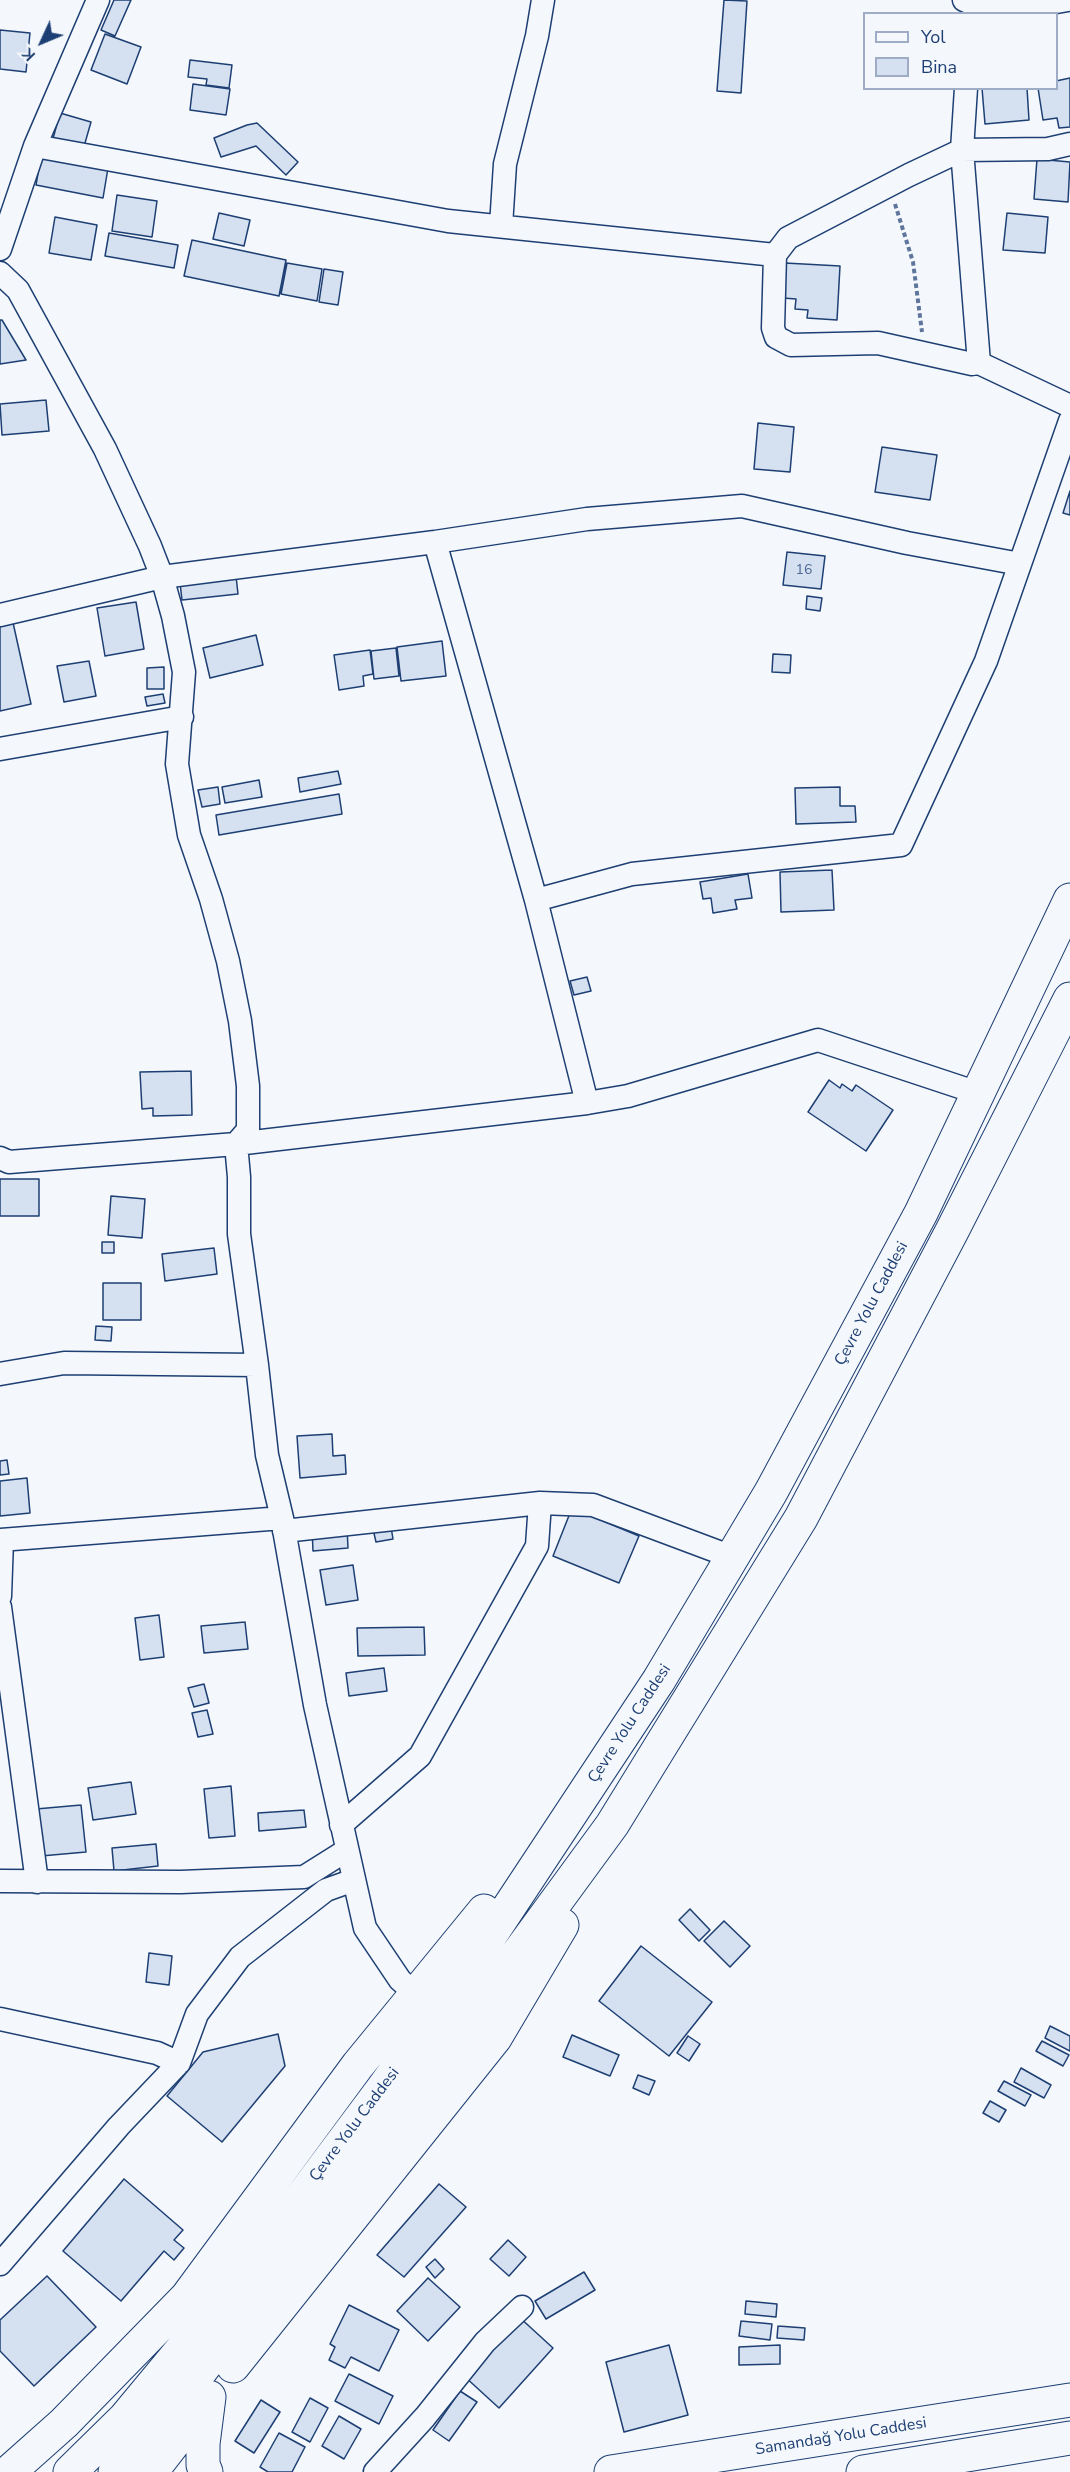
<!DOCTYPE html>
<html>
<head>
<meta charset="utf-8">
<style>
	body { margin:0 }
	#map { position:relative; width:1070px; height:2472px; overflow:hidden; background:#f4f7fb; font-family:"Nunito Sans",sans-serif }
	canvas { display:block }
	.legend { position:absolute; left:863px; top:12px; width:195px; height:78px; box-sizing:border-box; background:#f4f7fb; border:2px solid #9eadc5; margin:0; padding:8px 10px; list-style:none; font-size:18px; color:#1d3f73 }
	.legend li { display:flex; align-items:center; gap:12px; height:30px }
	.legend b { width:30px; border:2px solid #9eadc5 }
	.north { position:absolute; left:12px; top:12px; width:60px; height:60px; -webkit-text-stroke:4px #f4f7fb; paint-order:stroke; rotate:226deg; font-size:16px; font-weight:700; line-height:24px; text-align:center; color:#1d3f73 }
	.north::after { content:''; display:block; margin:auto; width:21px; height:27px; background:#1d3f73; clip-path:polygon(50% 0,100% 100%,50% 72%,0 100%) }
</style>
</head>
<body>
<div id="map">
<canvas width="1070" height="2472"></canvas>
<ul class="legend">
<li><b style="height:8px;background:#f4f7fb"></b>Yol</li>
<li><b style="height:16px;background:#d5e0f0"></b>Bina</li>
</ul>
<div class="north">K</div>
</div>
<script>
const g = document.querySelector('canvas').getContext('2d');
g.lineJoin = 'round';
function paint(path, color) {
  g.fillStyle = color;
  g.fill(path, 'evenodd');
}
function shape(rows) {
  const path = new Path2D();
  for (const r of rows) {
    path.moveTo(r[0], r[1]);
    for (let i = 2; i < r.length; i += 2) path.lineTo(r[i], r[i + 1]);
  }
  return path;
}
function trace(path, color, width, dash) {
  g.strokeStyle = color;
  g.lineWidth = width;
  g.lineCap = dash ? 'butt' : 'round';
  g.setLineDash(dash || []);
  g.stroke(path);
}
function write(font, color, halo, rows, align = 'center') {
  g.font = font + ' "Nunito Sans",sans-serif';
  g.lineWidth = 4.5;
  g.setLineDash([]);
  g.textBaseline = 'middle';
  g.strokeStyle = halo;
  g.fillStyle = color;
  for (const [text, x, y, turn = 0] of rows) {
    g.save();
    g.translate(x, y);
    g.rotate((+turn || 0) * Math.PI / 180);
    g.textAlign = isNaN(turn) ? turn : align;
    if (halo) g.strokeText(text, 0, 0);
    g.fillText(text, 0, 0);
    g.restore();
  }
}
const building = shape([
	[114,0,131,0,115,36,101,30,114,0],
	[724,0,747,1,741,93,717,91,724,0],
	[0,30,30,33,26,72,0,69,0,30],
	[105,34,141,47,127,84,91,70,105,34],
	[190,60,232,65,229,88,206,85,207,79,188,77,190,60],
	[1070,78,1070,127,1059,128,1057,118,1043,120,1038,88,1056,88,1056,81,1070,78],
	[193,84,230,89,226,115,190,110,193,84],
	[982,88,1027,88,1029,120,985,124,982,88],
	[60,113,91,122,83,150,51,146,60,113],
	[257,123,298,162,286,175,256,146,221,157,214,138,247,125,257,123],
	[41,156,108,168,103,198,36,185,41,156],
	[1037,159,1070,162,1068,202,1034,199,1037,159],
	[117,195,157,201,152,237,112,231,117,195],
	[219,213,250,220,244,246,213,239,219,213],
	[1007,213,1048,217,1045,253,1003,250,1007,213],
	[55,217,97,225,91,260,49,253,55,217],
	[109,233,178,245,174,268,105,256,109,233],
	[192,240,286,260,279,296,184,276,192,240],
	[287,263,322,269,317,301,281,294,287,263],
	[785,263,840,266,837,320,807,318,808,310,795,309,796,299,783,298,785,263],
	[324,269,343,272,338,305,319,302,324,269],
	[0,320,2,320,26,360,0,364,0,320],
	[46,400,49,431,2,435,0,404,46,400],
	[758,423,794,427,790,472,754,469,758,423],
	[882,447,937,455,930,500,875,492,882,447],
	[1070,491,1070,515,1063,513,1070,491],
	[787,552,825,556,821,589,783,585,787,552],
	[236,576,238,594,182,600,180,583,236,576],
	[807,596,822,598,820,611,806,609,807,596],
	[136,602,144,649,105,656,97,608,136,602],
	[12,618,31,704,0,711,0,621,12,618],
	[256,635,263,665,210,678,203,648,256,635],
	[442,641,446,676,401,681,397,647,442,641],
	[396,648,399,676,374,679,371,651,396,648],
	[370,650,373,674,363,676,364,686,339,690,334,655,370,650],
	[773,654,791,655,790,673,772,672,773,654],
	[89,661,96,696,64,702,57,666,89,661],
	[164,667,164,689,147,689,147,668,164,667],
	[163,694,165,703,147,706,145,697,163,694],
	[338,771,341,784,300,792,298,778,338,771],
	[259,780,262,797,225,803,222,787,259,780],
	[218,787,220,804,202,807,198,790,218,787],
	[840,787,840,806,855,806,856,822,796,824,795,788,840,787],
	[339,794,342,814,219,835,216,815,339,794],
	[832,870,834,910,781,912,780,872,832,870],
	[748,874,752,898,735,900,737,909,713,913,711,898,703,899,700,882,748,874],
	[587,977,591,991,574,995,570,981,587,977],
	[191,1071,192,1115,153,1116,153,1108,142,1109,140,1072,191,1071],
	[829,1080,840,1088,842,1084,852,1091,856,1085,893,1110,866,1151,808,1112,829,1080],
	[0,1179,39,1179,39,1216,0,1216,0,1179],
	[111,1196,145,1199,142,1238,108,1235,111,1196],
	[102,1242,114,1242,114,1253,102,1253,102,1242],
	[214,1248,217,1274,165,1281,162,1254,214,1248],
	[103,1283,141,1283,141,1320,103,1320,103,1283],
	[96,1326,112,1327,111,1341,95,1340,96,1326],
	[332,1434,333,1456,345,1455,346,1474,300,1478,297,1436,332,1434],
	[7,1460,9,1474,0,1475,0,1461,7,1460],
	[27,1478,30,1513,0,1516,0,1481,27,1478],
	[572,1508,639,1536,619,1583,553,1556,572,1508],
	[347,1527,348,1548,313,1551,312,1529,347,1527],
	[391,1527,393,1539,376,1542,373,1529,391,1527],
	[353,1565,358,1600,326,1605,320,1570,353,1565],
	[159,1615,164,1657,140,1660,135,1618,159,1615],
	[245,1622,248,1649,204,1653,201,1626,245,1622],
	[424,1627,425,1655,358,1656,357,1628,424,1627],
	[384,1668,387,1691,349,1696,346,1673,384,1668],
	[204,1684,209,1703,194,1707,188,1688,204,1684],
	[207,1710,213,1734,198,1737,192,1713,207,1710],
	[131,1782,136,1814,93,1820,88,1788,131,1782],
	[231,1786,235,1836,209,1838,204,1789,231,1786],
	[81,1805,86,1852,41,1856,36,1809,81,1805],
	[304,1810,306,1827,259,1831,258,1813,304,1810],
	[156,1844,158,1866,114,1871,112,1848,156,1844],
	[690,1909,710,1930,699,1941,679,1920,690,1909],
	[724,1921,750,1946,730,1967,704,1941,724,1921],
	[641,1946,712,2002,669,2056,599,2001,641,1946],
	[149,1953,172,1956,169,1985,146,1982,149,1953],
	[1050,2026,1070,2036,1070,2051,1045,2038,1050,2026],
	[278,2034,285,2066,222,2142,167,2096,203,2052,278,2034],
	[572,2035,619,2055,610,2076,563,2057,572,2035],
	[688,2036,700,2044,689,2061,677,2053,688,2036],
	[1042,2041,1069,2055,1063,2066,1036,2051,1042,2041],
	[1021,2068,1051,2085,1044,2098,1014,2082,1021,2068],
	[638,2075,655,2081,649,2095,633,2088,638,2075],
	[1004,2081,1031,2095,1025,2106,998,2091,1004,2081],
	[990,2101,1006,2110,999,2122,983,2113,990,2101],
	[124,2179,183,2230,174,2240,184,2248,174,2260,164,2251,121,2301,63,2251,124,2179],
	[439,2184,466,2207,404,2277,377,2255,439,2184],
	[508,2240,526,2257,509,2276,490,2259,508,2240],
	[435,2259,444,2269,435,2278,426,2267,435,2259],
	[584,2272,595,2290,546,2319,535,2301,584,2272],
	[47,2276,96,2327,34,2386,0,2351,0,2320,47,2276],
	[428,2278,460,2307,428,2341,397,2311,428,2278],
	[746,2301,777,2304,776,2317,745,2314,746,2301],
	[349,2305,399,2330,379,2371,351,2357,345,2368,329,2360,335,2347,330,2344,349,2305],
	[518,2316,553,2348,499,2408,464,2376,518,2316],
	[741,2321,772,2324,770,2340,739,2336,741,2321],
	[778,2326,805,2328,804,2340,777,2338,778,2326],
	[669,2345,688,2415,624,2432,606,2362,669,2345],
	[780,2345,780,2364,739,2365,739,2347,780,2345],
	[349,2374,393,2396,379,2424,335,2401,349,2374],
	[460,2391,477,2402,449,2441,433,2430,460,2391],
	[310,2398,328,2408,310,2442,292,2432,310,2398],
	[261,2400,280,2412,254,2453,235,2441,261,2400],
	[339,2416,361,2429,344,2459,322,2446,339,2416],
	[279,2433,305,2447,292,2472,268,2472,260,2467,279,2433]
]);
const path = shape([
	[895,204,913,262,922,332]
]);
const minor = shape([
	[964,0,973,4,1022,8,1068,0],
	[966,88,962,150,979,363],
	[35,146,448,221,775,255,788,238,909,175,962,150,1048,149,1070,144],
	[501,226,505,164,537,36,543,0],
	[0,249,35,146,98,0],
	[775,255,773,328,776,337,791,345,878,343,972,364,979,363,1070,406],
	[0,273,18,290,105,449,150,546,162,577,173,616,184,672,177,764,189,835,211,899,228,961,240,1021,248,1086,248,1130,236,1144,239,1177,239,1234,257,1365,267,1455,282,1518,315,1705,365,1928,400,1980,417,1995],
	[435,542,536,900,587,1103],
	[0,615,162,577,435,542,587,519,742,506,907,543,1020,564],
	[0,749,182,717],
	[536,900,632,874,901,845,986,661,1070,421],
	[0,1158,9,1162,236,1144,587,1103,628,1096,818,1040,978,1093],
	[0,1374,64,1363,257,1365],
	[540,1503,593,1505,732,1557],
	[284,1531,540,1503,537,1546,420,1756,341,1825],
	[0,1540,282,1518],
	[0,1596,2,1540],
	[0,1607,37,1882],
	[0,1881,181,1882,304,1877,347,1850],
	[0,2019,157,2053,179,2063],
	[0,2264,119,2126,179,2063,197,2014,240,1957,326,1890,354,1880],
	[375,2472,425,2417,485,2342,522,2307]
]);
const highway = shape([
	[233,2366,495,2038,562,1925],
	[9,2472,64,2423,187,2297,358,2065,484,1911],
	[70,2472,125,2418,242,2277,384,2087,455,1989,659,1680,771,1492,921,1213,1070,900],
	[115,2472,158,2426,424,2082,612,1825,801,1518,952,1231,1070,999],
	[151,2472,196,2414],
	[206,2472,203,2465,203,2444,209,2397],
	[611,2472,1070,2400],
	[863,2472,1070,2438]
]);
const numberNames = [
	["16",804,571]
];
const streetNames = [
	["Çevre Yolu Caddesi",872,1304,-62],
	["Çevre Yolu Caddesi",630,1724,-57],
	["Çevre Yolu Caddesi",355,2125,-53],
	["Samandağ Yolu Caddesi",841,2437,-9]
];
paint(building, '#d5e0f0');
trace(building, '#1d3f73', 1.5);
trace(minor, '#1d3f73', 25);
trace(highway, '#1d3f73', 35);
trace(path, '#5e769c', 4, [4.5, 3]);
trace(minor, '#f4f7fb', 22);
trace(highway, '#f4f7fb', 33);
write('14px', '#4b6792', null, numberNames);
write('16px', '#1d3f73', '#f4f7fb', streetNames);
</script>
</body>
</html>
